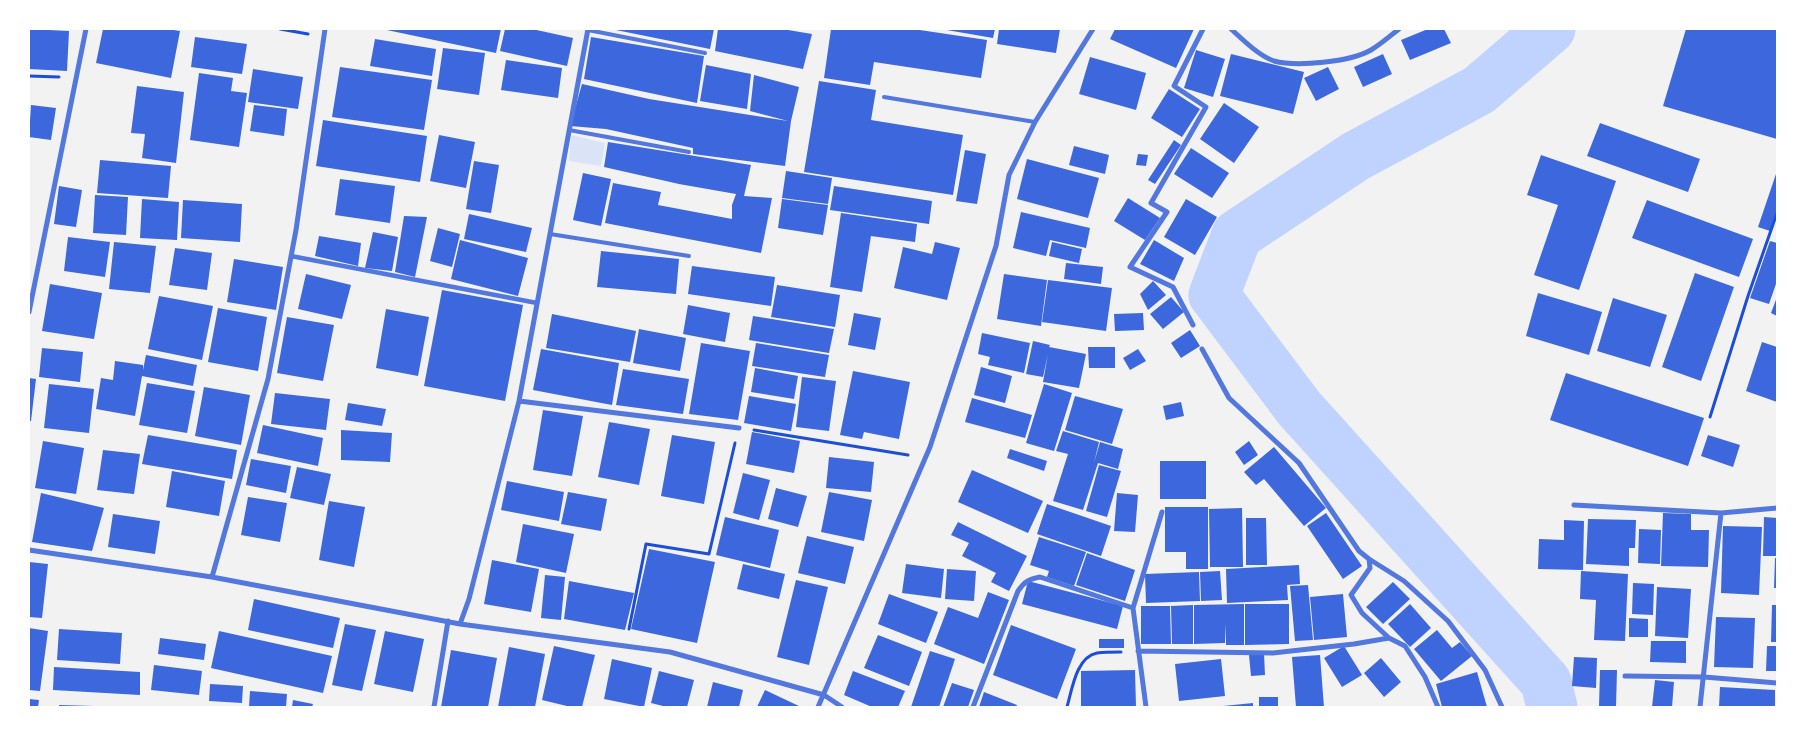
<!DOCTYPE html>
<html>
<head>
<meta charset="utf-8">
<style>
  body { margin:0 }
  #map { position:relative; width:1806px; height:736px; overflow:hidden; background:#f2f2f2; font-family:"DM Sans",sans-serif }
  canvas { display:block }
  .frame { position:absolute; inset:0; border:30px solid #fff; pointer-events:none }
</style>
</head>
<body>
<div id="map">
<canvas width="1806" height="736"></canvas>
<div class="frame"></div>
</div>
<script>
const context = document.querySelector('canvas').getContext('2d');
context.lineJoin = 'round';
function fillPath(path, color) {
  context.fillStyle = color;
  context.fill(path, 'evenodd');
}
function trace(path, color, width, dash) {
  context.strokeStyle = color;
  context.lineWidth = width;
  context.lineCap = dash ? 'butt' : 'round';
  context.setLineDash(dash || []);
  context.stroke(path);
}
fillPath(new Path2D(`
  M571,135l34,8 -4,23 -32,-5z`), '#dbe4f7');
trace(new Path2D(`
  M1550,29l-71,61 -123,66 -119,79 -23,60 85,113 247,274 6,25`), '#bfd3fe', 51);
fillPath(new Path2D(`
  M29,29l40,2 -2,40 -38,-2z
  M103,29h64l13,2 -9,47 -75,-15z
  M382,29h119l-5,24z
  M505,29h27l41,9 -6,28 -67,-15z
  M611,29h103l-4,20z
  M718,29h64l30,5 -9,35 -88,-18z
  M831,29h82l74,11 -6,38 -107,-16 -4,23 -46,-7z
  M941,29h54l-2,9z
  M999,29h61l-4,24 -59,-9z
  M1115,29h79l-18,39 -66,-29z
  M1428,29h16l7,14 -41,17 -9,-20z
  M1686,29h91v110l-114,-33z
  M195,37l52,7 -5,30 -51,-7z
  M591,37l113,19 -7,47 -113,-24z
  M375,39l61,10 -4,27 -62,-10z
  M443,48l42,5 -6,42 -42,-6z
  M1196,50l29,9 -12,38 -29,-9z
  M1231,54l73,18 -11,42 -73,-18z
  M1383,54l9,20 -29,13 -9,-20z
  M1090,57l56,16 -10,37 -57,-16z
  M506,60l56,8 -4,30 -57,-8z
  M706,65l45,9 -4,35 -47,-8z
  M340,67l92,13 -8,50 -92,-13z
  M1328,67l11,22 -23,12 -12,-23z
  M253,69l50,8 -5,32 -50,-7z
  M199,73l34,5 -2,13 16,2 -8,54 -49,-7z
  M754,75l45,12 -8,34 -6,45 -92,-12v-6l-87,-19 -36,-3 12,-42 67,15 139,22 -38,-10z
  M819,81l57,9 -5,30 92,15 -10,60 -149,-23z
  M137,86l47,6 -8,71 -34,-5 3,-24 -14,-1z
  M1169,89l31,20 -18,28 -31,-19z
  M1224,103l35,24 -25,36 -34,-24z
  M31,105l25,3 -5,32 -22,-3z
  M254,105l33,4 -3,27 -34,-5z
  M323,120l104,16 -7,46 -104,-16z
  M1600,123l100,36 -12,33 -101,-36z
  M439,135l36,7 -9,46 -36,-7z
  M1174,140l7,5 -26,39 -7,-4z
  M608,142l143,23 -7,31 28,2 -11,55 -156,-30 8,-40 48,9 -3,13 74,14v-14l4,-11 -57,-10 -75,-17z
  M1074,146l35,9 -4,19 -36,-9z
  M1191,148l38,25 -17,25 -38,-24z
  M965,150l21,4 -9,50 -21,-3z
  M1138,154l10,1 -2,11 -10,-1z
  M1541,155l75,26 -37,109 -45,-15 24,-70 -31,-10z
  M1027,159l72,19 -11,40 -71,-19z
  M100,160l71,6 -3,32 -71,-5z
  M474,161l25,4 -8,48 -25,-4z
  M786,171l46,7 -4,26 -46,-6z
  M1777,171v39l-7,21 -12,-4z
  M583,173l28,6 -10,47 -28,-6z
  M340,179l55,7 -5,37 -55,-8z
  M59,186l23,4 -6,37 -22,-3z
  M834,186l98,15 -3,23 -99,-14z
  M95,195l33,2 -2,38 -33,-2z
  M1128,198l32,20 -15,22 -31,-19z
  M142,199l37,3 -2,38 -37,-2z
  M782,199l46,6 -5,30 -45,-7z
  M1186,199l31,18 -22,38 -31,-18z
  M183,200l59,4 -2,38 -59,-4z
  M1647,200l106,39 -14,38 -107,-39z
  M1021,212l69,16 -4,20 -36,-8 -4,16 -33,-8z
  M841,213l76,11 -2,18 -44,-6 -9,56 -32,-5z
  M469,214l63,14 -6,24 -62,-13z
  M404,216l23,1 -12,60 -20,-5z
  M438,228l22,6 -8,33 -22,-6z
  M373,232l25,5 -6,34 -27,-3z
  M319,236l42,7 -3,23 -43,-10z
  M68,237l42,5 -5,35 -41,-6z
  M460,240l68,18 -10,38 -67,-17z
  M1154,240l30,18 -10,23 -34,-17z
  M1770,241l7,2v38l-8,23 -19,-6z
  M114,242l42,4 -6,47 -41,-4z
  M935,242l25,6 -13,52 -53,-12 9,-41 29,7z
  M1052,242l30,7 -3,14 -30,-7z
  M175,248l37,5 -5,37 -38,-5z
  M601,251l78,8 -3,35 -79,-7z
  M234,259l49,8 -7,43 -49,-8z
  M1066,263l37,4 -2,17 -37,-5z
  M692,266l83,11 -4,29 -83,-12z
  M1695,273l39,14 -33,94 -39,-14z
  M306,274l45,11 -9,34 -44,-10z
  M1004,274l43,6 -6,46 -44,-7z
  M1048,280l64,8 -6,43 -64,-9z
  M1153,281l13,14 -18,15 -8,-16z
  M50,284l52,9 -8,46 -52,-8z
  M777,285l63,10 -5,32 -64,-10z
  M442,290l81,15 -18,96 -81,-15z
  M1538,293l64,19 -13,43 -63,-19z
  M159,296l54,10 -11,54 -54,-11z
  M1171,297l13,15 -21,17 -13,-15z
  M1777,297v19l-6,-3z
  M1613,298l54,17 -17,52 -53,-16z
  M688,305l42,8 -5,29 -42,-8z
  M218,308l49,9 -9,54 -50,-9z
  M386,309l43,8 -11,59 -42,-8z
  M854,313l27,5 -6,32 -27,-5z
  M1143,313l1,17 -29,1 -1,-17z
  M552,314l84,17 -6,31 -84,-14z
  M753,316l81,13 -5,24 -80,-13z
  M287,317l47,8 -11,56 -46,-8z
  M639,329l47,9 -6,33 -47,-8z
  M1190,330l10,16 -19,12 -10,-15z
  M982,333l48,10 -6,30 -36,-8 2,-8 -12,-3z
  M1033,341l17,4 -1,2 37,7 -7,34 -36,-6 5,-28 -5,23 -17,-3z
  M1762,342l15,5v55l-31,-11z
  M701,343l49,8 -12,69 -49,-6z
  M756,343l73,12 -4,22 -73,-11z
  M1088,347h27v21h-26z
  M42,348l41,4 -3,30 -41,-5z
  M541,349l78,14 -7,42 -79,-15z
  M1138,349l8,12 -16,9 -7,-12z
  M146,355l51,10 -4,21 -51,-10 -7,40 -39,-7 5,-31 12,2 2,-19 28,4v5z
  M981,367l31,9 -7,27 -31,-8z
  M755,368l43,8 -4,23 -43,-7z
  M623,369l66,10 -6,35 -67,-9z
  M853,371l57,11 -11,57 -35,-7 -2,7 -22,-4z
  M1566,373l138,45 -16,48 -138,-46z
  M802,377l34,4 -7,50 -33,-4z
  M29,378l7,1 -5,42h-2z
  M147,383l48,8 -8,42 -48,-8z
  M49,384l45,5 -5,44 -45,-5z
  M1044,384l28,9 -18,58 -28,-8z
  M204,387l46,8 -9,50 -46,-9z
  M275,393l55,6 -4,31 -55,-6z
  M749,396l47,8 -5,27 -47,-8z
  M1075,396l48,13 -11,35 -47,-14z
  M972,398l60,17 -7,23 -60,-16z
  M1181,402l3,14 -18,4 -3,-14z
  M348,403l38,6 -4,17 -37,-6z
  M543,410l40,6 -11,60 -39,-6z
  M609,422l41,7 -11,56 -41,-8z
  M263,425l60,13 -5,28 -61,-13z
  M341,430l51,3 -2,29 -49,-2z
  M1063,431l36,11 -5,21 6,-21 23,7 -5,20 -20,-6 -15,47 -30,-9 15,-47 -12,-3z
  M752,432l48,9 -6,32 -48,-9z
  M148,435l89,15 -5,29 -90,-15z
  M672,435l43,7 -11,62 -43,-8z
  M1708,435l32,10 -7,22 -32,-11z
  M43,441l41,7 -8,46 -41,-6z
  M1249,441l9,14 -14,10 -9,-13z
  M1274,447l52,61 -22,18 -40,-47 -8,6 -12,-13z
  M1010,449l37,12 -3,10 -37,-13z
  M103,450l37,4 -6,40 -37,-4z
  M829,457l45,5 -3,30 -45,-4z
  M251,459l40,7 -5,27 -40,-8z
  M1160,461h46v38h-46z
  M1099,465l22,6 -14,46 -21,-6z
  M297,467l34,7 -7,31 -34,-7z
  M972,470l71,31 -15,32 -70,-31z
  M172,471l53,10 -6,35 -53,-9z
  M743,473l27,7 -11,40 -26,-7z
  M507,481l57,11 -5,29 -58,-11z
  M776,488l31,8 -9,31 -30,-8z
  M568,492l39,7 -6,32 -40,-7z
  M829,492l43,8 -8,41 -43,-9z
  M41,493l63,15 -12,43 -60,-9z
  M1117,493l21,2 -3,37 -21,-1z
  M248,497l39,6 -7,39 -39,-7z
  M329,501l36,6 -11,60 -35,-7z
  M1047,504l64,22 -10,30 -64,-22z
  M1165,507h43v62h-22v-17h-21z
  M1242,508l1,59h-33l-1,-58z
  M1326,513l36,53 -19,13 -36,-53z
  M1663,513l28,1v16h18l-1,37 -47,-1z
  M113,514l47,7 -5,33 -47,-7z
  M725,517l54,13 -9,38 -54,-13z
  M1764,517l13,1v38h-14z
  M1246,518h20l1,47h-21z
  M1588,519l48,1 -1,28h-6v18l-43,-2z
  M1564,520l20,1 -1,49 -45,-1 1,-30 25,1z
  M958,522l69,34 -18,35 -18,-9 5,-9 -34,-17 7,-13 -18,-8z
  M523,524l51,10 -8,39 -50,-11z
  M1723,526l39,1 -3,68 -38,-2z
  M1639,529l22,1 -1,34 -22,-1z
  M807,536l47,11 -9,37 -47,-11z
  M1039,537l47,15 -12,34 -27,-9 2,-6 -19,-6z
  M649,549l66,13 -18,81 -66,-14z
  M1087,553l48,17 -10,31 -49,-16z
  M1775,558h2v30h-3z
  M492,560l47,9 -8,43 -47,-8z
  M29,562l19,2 -6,54 -13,-1z
  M743,564l42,10 -6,25 -42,-10z
  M906,564l38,5 -3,29 -39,-5z
  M1299,565l1,19 -13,1 1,15 -61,3 -1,-34z
  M947,569l29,2 -2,30 -29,-2z
  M1220,571l2,29 -21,1 -1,-29z
  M1581,571l47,3 -3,67 -31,-1 2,-40 -16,-1z
  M1199,572l1,29 -54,2 -1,-29z
  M545,575l20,2 -4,43 -20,-2z
  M796,580l32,7 -19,78 -32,-8z
  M569,581l65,12 -9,37 -61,-11z
  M1028,581l95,25 -6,23 -95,-25z
  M1393,582l17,17 -27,25 -17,-17z
  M1633,583l21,1 -1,31 -21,-1z
  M1308,585l5,55 -18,1 -5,-55z
  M1657,587l34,2 -3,49 -33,-2z
  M988,592l21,8 -25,64 -50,-20 14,-37 30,11z
  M889,594l49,18 -12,31 -48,-19z
  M1343,594l4,43 -33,3 -4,-43z
  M254,599l86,19 -7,30 -85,-18z
  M1244,604v41h-18v-21l-1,19 -31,1v-39z
  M1245,604h44v40l-44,1z
  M1410,604l21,24 -21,19 -22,-23z
  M1193,605v39h-21l-1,-38z
  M1772,605h5v37h-6z
  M1141,606h29l1,38h-30z
  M1716,617l39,1 -2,50 -39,-1z
  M1629,618l19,1v18h-19z
  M345,624l31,6 -14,61 -30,-6z
  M1011,625l65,24 -19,50 -64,-24z
  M29,628l19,3 -8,60 -11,-1z
  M59,629l63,4 -2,31 -63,-4z
  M1437,630l15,18 8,-6 12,14 -31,25 -27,-32z
  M219,631l113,25 -9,37 -112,-25z
  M385,631l39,8 -11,53 -39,-8z
  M878,635l44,17 -13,34 -45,-18z
  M160,638l46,6 -2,16 -46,-6z
  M1099,639h25v9h-25z
  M1651,641h35v22l-36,-1z
  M554,646l41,9 -13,52h-11l-29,-7z
  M1344,646l18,29 -20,12 -18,-29z
  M1767,646h10v25h-11z
  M509,647l36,7 -10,53h-37z
  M451,650l46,8 -9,49h-47z
  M930,651l25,8 -16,48h-28z
  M1264,654l1,21 -14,1 -2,-21z
  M1320,655l4,52h-28l-4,-50z
  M1574,657l23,1 -1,30 -24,-2z
  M1381,658l20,24 -17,15 -20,-24z
  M612,659l40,9 -8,39 -40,-8z
  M1221,659l4,37 -46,5 -4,-37z
  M154,665l48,6 -3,24 -48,-5z
  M54,667l86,5v23l-87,-5z
  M1135,670l1,37h-55v-36z
  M1600,670h17l-1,37h-17z
  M659,671l35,9 -7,27h-20l-16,-4z
  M853,671l52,20 -7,16h-26l-28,-12z
  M1477,672l10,35h-45l-6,-23z
  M1655,680l19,2 -2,25h-20z
  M713,682l30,8 -4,17h-32z
  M952,683l22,7 -6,17h-25z
  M210,684l33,2 -1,17 -33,-2z
  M1720,687l55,3v17h-56z
  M765,690l36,17h-44z
  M250,691l37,3 -1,13h-37z
  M984,692l33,13 -1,2h-37z
  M1259,697h19v10h-19z
  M29,699l10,1 -1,7h-9z
  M293,700l20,4 -1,3h-20z
  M1253,703v4h-30v-1z
  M59,705l35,1v1h-35z`), '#3d67dc');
trace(new Path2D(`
  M280,29l28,5
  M29,76l30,1
  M1710,417l38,-121 29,-83
  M754,430l154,25
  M629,629l17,-85 63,10 26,-111
  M1067,707c5,-17 9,-50 30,-54 8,-1 16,-1 24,-1`), '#1d4ed8', 3);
trace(new Path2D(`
  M588,30l117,23
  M884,97l151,25
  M569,130l120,22
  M550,234l139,22`), '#5277de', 4);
trace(new Path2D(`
  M291,256l246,47`), '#5277de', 4.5);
trace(new Path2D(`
  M1231,29c11,10 28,27 43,32 23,6 76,1 97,-11 10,-6 19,-14 28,-21
  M29,312l57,-283
  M1193,325l-20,-38 -43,-20 37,-55 -16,-9 55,-96 -32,-21 29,-57
  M519,401l220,27
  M1574,505l147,8 56,-5
  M29,550l183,27 248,47 210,28 154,43 18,12
  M1369,559l35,22 44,40 37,49 17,37
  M212,577l56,-198 28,-149 29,-201
  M460,624l9,-25 50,-198 69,-372
  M1389,638l16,8 20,31 13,30
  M1138,651l135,2 81,-9 35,-6 -27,-25 -11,-18 19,-27 -1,-9 -10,-8 -60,-88 -70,-65 -27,-49
  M1625,676l79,1 73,6
  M434,707l14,-86
  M818,707l112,-260 66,-201 13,-71 26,-53 58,-93
  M973,707l45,-116c6,-9 11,-12 22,-14l93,31
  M1146,707l-13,-99 29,-96
  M1700,707l21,-194`), '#5277de', 5);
</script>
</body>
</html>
